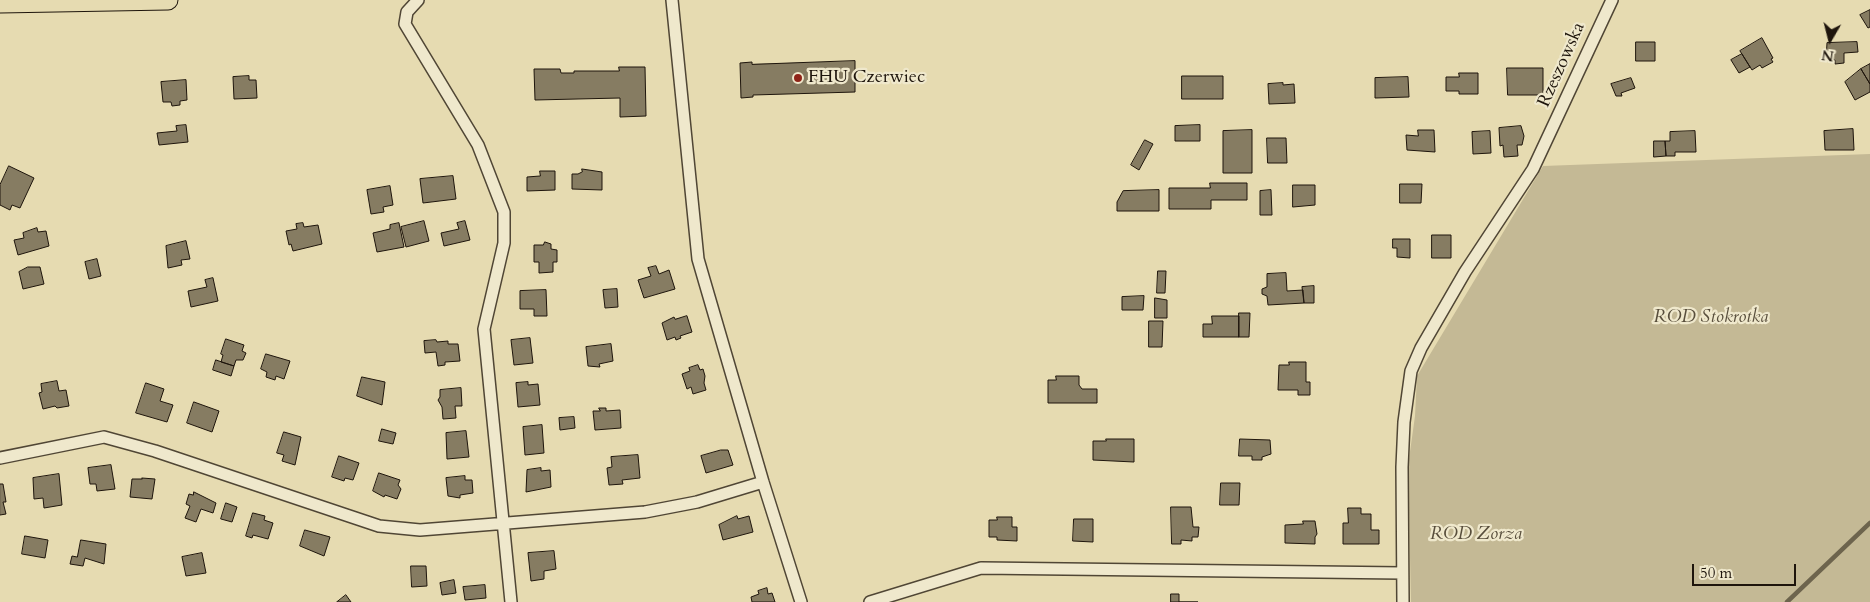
<!DOCTYPE html>
<html>
<head>
<meta charset="utf-8">
<style>
  body { margin:0 }
  #map { position:relative; width:1870px; height:602px; overflow:hidden; background:#e6dbb1; font-family:Cardo,serif }
  canvas { display:block }
  .north { position:absolute; left:1805px; top:15px; width:50px; height:50px; -webkit-text-stroke:4px #efe8cc; paint-order:stroke; rotate:188deg; font-size:14px; font-weight:700; line-height:20px; text-align:center; color:#1e150c }
  .north::after { content:''; display:block; margin:auto; width:18px; height:22px; background:#1e150c; clip-path:polygon(50% 0,100% 100%,50% 72%,0 100%) }
  .scale { position:absolute; left:1692px; top:564px; width:104px; height:22px; box-sizing:border-box; border:2px solid #1e150c; border-top:0; padding-left:6px; font-size:15px; line-height:18px; white-space:nowrap; color:#1e150c; -webkit-text-stroke:4px #efe8cc; paint-order:stroke }
</style>
</head>
<body>
<div id="map">
<canvas width="1870" height="602"></canvas>
<div class="north">N</div>
<div class="scale">50 m</div>
</div>
<script>
const context = document.querySelector('canvas').getContext('2d');
context.lineJoin = 'round';
function fillPath(path, color) {
  context.fillStyle = color;
  context.fill(path, 'evenodd');
}
function trace(path, color, width, dash) {
  context.strokeStyle = color;
  context.lineWidth = width;
  context.lineCap = dash ? 'butt' : 'round';
  context.setLineDash(dash || []);
  context.stroke(path);
}
function drawText(font, color, halo, rows, align = 'center') {
  context.font = font + ' Cardo,serif';
  context.lineWidth = 4.5;
  context.setLineDash([]);
  context.textBaseline = 'middle';
  context.strokeStyle = halo;
  context.fillStyle = color;
  for (const [text, x, y, turn = 0] of rows) {
    context.save();
    context.translate(x, y);
    context.rotate((+turn || 0) * Math.PI / 180);
    context.textAlign = isNaN(turn) ? turn : align;
    if (halo) context.strokeText(text, 0, 0);
    context.fillText(text, 0, 0);
    context.restore();
  }
}
fillPath(new Path2D(`
  M1870,154v448h-459l-3,-136 7,-50 2,-40 126,-210z`), '#c4b995');
trace(new Path2D(`
  M1787,602l83,-79`), '#6d644d', 4.5);
const building = new Path2D(`
  M1870,10v17l-2,1 -8,-13z
  M1762,38l11,20 -2,1 2,3 -11,6 -2,-3 -8,5 -12,-19z
  M1636,42h19v19h-19z
  M1857,42l1,10 -14,1v10l-9,1v-4h-9l1,-17z
  M1742,54l8,13 -11,6 -8,-13z
  M855,61v31l-102,3v2l-12,1 -1,-35 12,-1v2z
  M1870,64v20l-9,-15z
  M619,67h26l1,49 -26,1v-19l-85,2 -1,-31h26l1,4h13v-2h45z
  M1507,68h36v27h-35z
  M1861,69l9,15v8l-15,8 -10,-18z
  M1459,73h19v21h-19v-3h-13v-14h13z
  M249,76v4h7l1,18 -23,1 -1,-22z
  M1182,76h41v23h-41z
  M1408,77l1,20 -34,1v-20z
  M1631,78l4,10 -14,5 1,3h-6l-5,-12z
  M186,80l1,20 -7,1v4l-8,1 -1,-4h-8l-2,-20z
  M1283,83v2l11,-1 1,19 -26,1 -1,-20z
  M186,125l2,17 -29,3 -2,-12 20,-2 -1,-5z
  M1200,125v16h-25v-15z
  M1521,126l3,10 -2,9h-5l1,11 -14,1 -1,-12 -3,1 -1,-18z
  M1853,129l1,21h-29l-1,-19z
  M1252,130v43h-29v-42z
  M1418,130h16l1,22 -28,-2 -1,-15 12,1z
  M1490,131l1,22 -18,1 -1,-22z
  M1695,131l1,21h-21v4h-9l-1,-15h5v-9z
  M1267,138h19l1,25h-19z
  M1145,140l8,4 -14,26 -8,-5z
  M1654,141h11l1,15 -12,1z
  M9,166l25,12 -14,30 -8,-3 -2,5 -10,-5v-20z
  M582,169l20,3v18l-30,-1v-15h6l4,-2z
  M540,171h15v19l-28,1v-14l13,-1z
  M453,176l3,23 -33,4 -3,-24z
  M1210,183h37v17h-36v9h-42v-21h41z
  M1400,184h22l-1,19h-21z
  M1293,185h22v20l-22,2z
  M390,186l3,19 -10,2 1,5 -13,2 -4,-24z
  M1159,190v21h-42v-9l6,-11z
  M1271,190l1,25h-12v-24z
  M424,221l5,20 -23,6 -5,-20z
  M465,221l5,19 -26,6 -3,-13 18,-4 -2,-6z
  M303,223l1,4 14,-2 4,19 -29,7 -2,-7 -2,1 -3,-14 11,-2 -1,-5z
  M399,223l5,24 -27,5 -4,-19 17,-4v-4z
  M37,228l1,4 8,-1 3,15 -31,9 -4,-15 10,-2 -1,-5z
  M1432,235h19v23h-19z
  M1393,239h17v19l-13,-1v-9h-4z
  M186,241l4,18 -9,1 1,5 -14,3 -2,-22z
  M545,242l6,2v5l6,1v12h-4v10l-14,1v-11h-5v-17h9z
  M97,259l4,17 -12,3 -4,-17z
  M656,266l3,8 10,-4 6,19 -31,9 -6,-18 13,-4 -3,-8z
  M28,267h12l4,17 -21,5 -4,-17z
  M1158,271h8l-1,22h-8z
  M1286,273l1,18 16,-1 1,13 -36,2 -1,-9 -5,-2v-5l5,-2v-13z
  M213,278l5,23 -27,6 -3,-16 19,-4 -2,-7z
  M1314,286v17h-10l-2,-16z
  M617,289l1,18 -13,1 -2,-18z
  M546,290l1,26h-13v-7h-14v-18z
  M1144,296l-1,14h-21v-13z
  M1155,298l12,2v18h-12z
  M1239,313h11l-1,24h-10z
  M687,316l5,16 -12,4 1,2 -5,2 -1,-3 -8,3 -5,-17 12,-6 1,2z
  M1212,316h27v21h-36v-13h9z
  M1149,321h14l-1,26h-13z
  M530,338l3,25 -19,2 -3,-25z
  M226,339l18,6 -2,6 4,2 -3,7h-7l-2,6 -13,-4 2,-7 -2,-1z
  M436,340l1,2 11,-1v3h10l2,17 -15,1v3l-7,1 -2,-14 -11,1 -1,-12z
  M611,344l2,17 -14,3 1,3 -12,-1 -2,-19z
  M266,354l24,7 -6,18 -8,-3 -1,4 -9,-3 1,-5 -6,-3z
  M216,360l18,6 -3,10 -18,-6z
  M1289,362h17v20h4v13h-12v-5h-20l1,-25h10z
  M698,365l2,5 3,-1 2,7 -1,7 2,7 -13,4 -2,-7 -4,2 -5,-15 8,-3 -1,-3z
  M1056,376h23v9l3,4h15v14h-49v-23h8z
  M362,377l23,5 -3,23 -25,-9z
  M57,381l2,10 7,-1 3,16 -12,2 -2,-2 -12,3 -4,-16 3,-1 -1,-8z
  M528,382v3l10,-1 2,21 -22,2 -2,-24z
  M146,383l18,6 -4,12 13,4 -6,17 -31,-9z
  M461,388l1,18h-7l1,12 -13,1 -1,-12 -4,-7 2,-3v-7z
  M194,402l25,9 -7,21 -25,-9z
  M599,408h7v3l14,-1 1,18 -26,2 -2,-19h7z
  M574,417l1,11 -15,2 -1,-12z
  M542,425l2,28 -19,2 -2,-28z
  M382,429l14,4 -3,11 -14,-3z
  M466,431l3,26 -22,2 -1,-26z
  M284,432l17,5 -6,28 -13,-4 2,-6 -7,-2z
  M1106,439h28v23l-41,-2v-19h13z
  M1240,439l30,1 1,14 -9,3v3h-10v-4h-13z
  M721,450h7l5,15 -27,8 -5,-17z
  M638,455l2,23 -18,2 1,4 -14,1 -2,-17 5,-1 -1,-10z
  M339,456l20,7 -6,17 -8,-2 -1,3 -12,-4z
  M111,465l4,24 -18,2 -1,-7h-6l-2,-16z
  M541,468v3l9,-1 1,17 -25,5 1,-22z
  M379,473l21,7 -2,5 3,4 -4,10 -12,-4 -1,2 -11,-6z
  M59,474l3,31 -18,3 -1,-10 -9,1 -1,-21z
  M465,476v4h7l1,13 -13,2v3l-12,-2 -2,-18z
  M142,478l13,1 -3,20 -22,-2 2,-18h10z
  M1221,483h19l-1,22h-19z
  M0,484h3l3,18h-3l3,12 -6,1z
  M194,492l22,11 -3,10 -12,-4 -5,13 -11,-4 5,-12 -4,-2 3,-10 4,1z
  M226,503l11,4 -5,15 -11,-3z
  M1171,507h20l2,20h6l-1,10h-6v4l-11,-1v4h-9z
  M1348,508h13v6h10v16h8v14h-36v-21h5z
  M253,513l12,3 -1,4 9,3 -5,16 -15,-4 -1,3 -6,-2z
  M737,516l1,3 11,-3 4,16 -30,8 -4,-15z
  M997,517h15v10h5v14l-20,-1v-3h-8v-17h8z
  M1074,519h19v23l-20,-1z
  M1303,521h12l2,13 -2,3v7l-30,-1v-18l18,-1z
  M305,530l25,7 -6,19 -24,-10z
  M25,536l23,4 -3,18 -23,-4z
  M81,540l25,4 -2,20 -19,-6 -2,8 -13,-2 2,-8 5,1z
  M554,551l2,18 -12,2v8l-13,2 -3,-28z
  M202,553l4,20 -20,3 -4,-19z
  M411,566h15l1,20 -15,1z
  M454,580l2,13 -14,2 -2,-12z
  M485,585l1,13 -21,2 -2,-13z
  M767,588l1,6 4,-1 3,9h-23l-1,-5 8,-3 -1,-3z
  M1171,594h8v8h19h-27z
  M346,595l5,7h-14z`);
fillPath(building, '#867c62');
trace(building, '#1e150c', 1);
const minor = new Path2D(`
  M418,0l-11,12 -2,12 73,121 26,67v31l-20,86 27,273
  M672,0l26,259 65,223 38,120
  M0,458l104,-21 51,14 224,75 41,4 225,-18 52,-10 66,-20
  M870,602l111,-34 421,5
  M1403,602l-1,-135 2,-45 7,-51 10,-23 44,-76 68,-103 79,-169`);
const primary = new Path2D(`
  M0,3l168,-3`);
trace(minor, '#504635', 14);
trace(primary, '#1e150c', 21);
trace(minor, '#efe8cc', 11);
trace(primary, '#e6dbb1', 19);
for (const [x, y, r, color] of [
  [798,78,5,"#8f2418"]
]) {
  const dot = new Path2D();
  dot.arc(x, y, r, 0, 2 * Math.PI);
  context.fillStyle = color;
  context.fill(dot);
  trace(dot, '#efe8cc', 2);
}
drawText('18px', '#1e150c', '#efe8cc', [
  ["Rzeszowska",1562,65,-66]
]);
drawText('18px', '#1e150c', '#efe8cc', [
  ["FHU Czerwiec",808,78]
], 'left');
drawText('italic 18px', '#584e3c', '#efe8cc', [
  ["ROD Stokrotka",1711,318],
  ["ROD Zorza",1476,535]
]);
</script>
</body>
</html>
